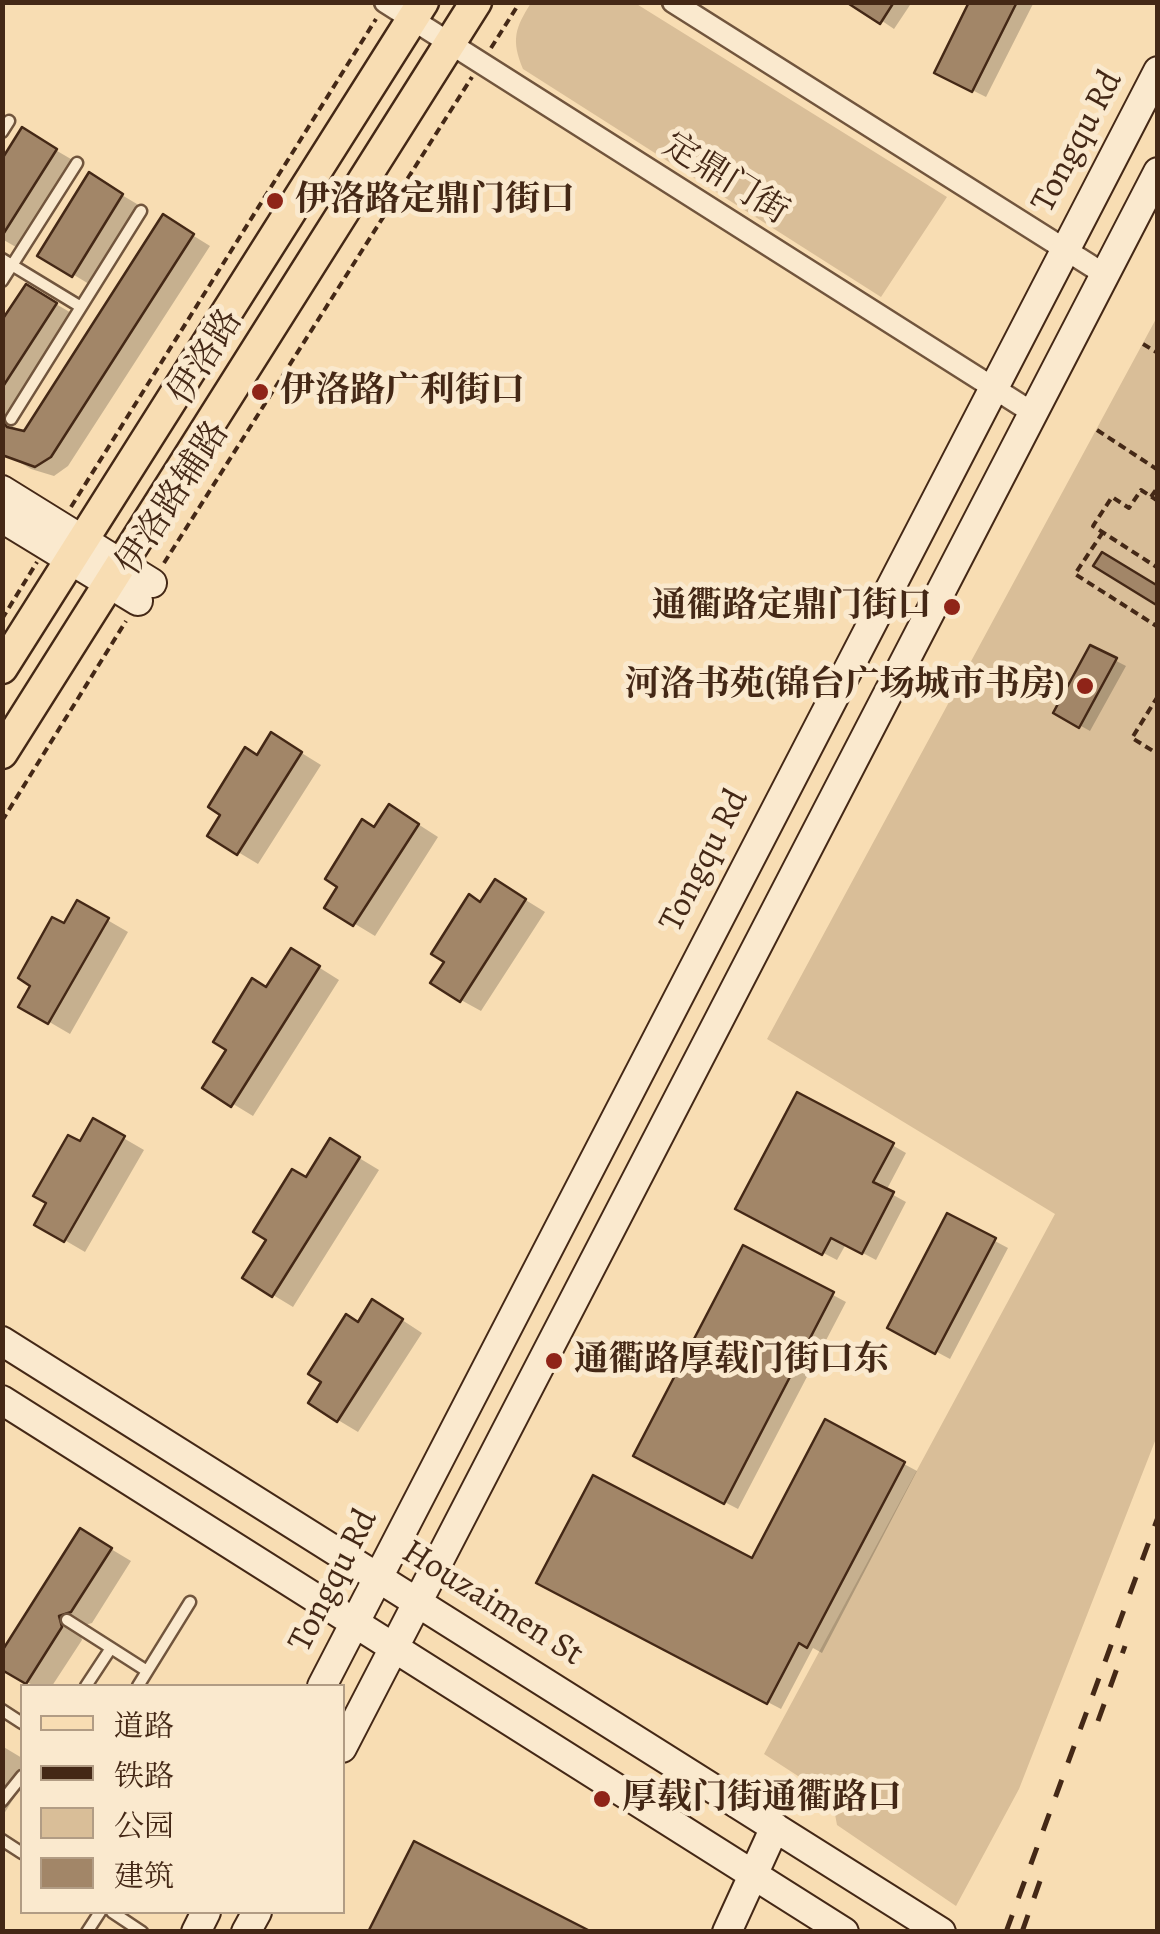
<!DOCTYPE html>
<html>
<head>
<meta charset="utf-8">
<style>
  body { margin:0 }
  #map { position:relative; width:1160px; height:1934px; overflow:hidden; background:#f8ddb3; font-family:Alegreya,"Noto Serif SC",serif }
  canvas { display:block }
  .frame { position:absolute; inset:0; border:5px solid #442816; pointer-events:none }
  .legend { position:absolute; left:20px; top:1684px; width:325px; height:230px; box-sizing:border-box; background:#fae9ce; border:2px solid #b19c84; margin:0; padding:12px 18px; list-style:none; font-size:30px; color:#442816 }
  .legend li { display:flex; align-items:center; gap:20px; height:50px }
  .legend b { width:50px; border:2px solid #b19c84 }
</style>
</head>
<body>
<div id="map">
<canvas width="1160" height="1934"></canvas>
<div class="frame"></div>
<ul class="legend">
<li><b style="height:12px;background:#f8ddb3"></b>道路</li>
<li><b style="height:12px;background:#442816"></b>铁路</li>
<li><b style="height:28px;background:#d9be98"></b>公园</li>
<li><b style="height:28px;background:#a28668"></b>建筑</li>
</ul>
</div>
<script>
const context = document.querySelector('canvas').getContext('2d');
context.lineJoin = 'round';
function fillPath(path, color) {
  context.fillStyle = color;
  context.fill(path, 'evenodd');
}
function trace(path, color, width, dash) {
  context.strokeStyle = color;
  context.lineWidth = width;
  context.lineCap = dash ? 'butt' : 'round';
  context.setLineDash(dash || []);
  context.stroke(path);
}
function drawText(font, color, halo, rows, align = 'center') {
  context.font = font + ' Alegreya,"Noto Serif SC",serif';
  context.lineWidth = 10;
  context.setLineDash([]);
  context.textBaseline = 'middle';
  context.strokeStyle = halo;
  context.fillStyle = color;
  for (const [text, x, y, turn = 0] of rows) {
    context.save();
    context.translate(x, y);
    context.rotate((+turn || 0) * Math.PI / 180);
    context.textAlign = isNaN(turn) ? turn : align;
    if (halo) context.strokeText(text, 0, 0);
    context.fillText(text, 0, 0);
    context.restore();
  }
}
fillPath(new Path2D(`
  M531,3h104l312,194 -66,100 -358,-228c-12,-29 -8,-41 8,-66z
  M1157,317v1119l-138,353 -63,117 -119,-81 -5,-27 -68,-44 291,-540 -288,-175z`), '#d9be98');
fillPath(new Path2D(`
  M854,2h58l-18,27z
  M972,2h62l-48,95 -36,-18z
  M23,131l53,31 -55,88 -19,-11v-75z
  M90,176l52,31 -48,80 -53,-32z
  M181,228l29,18 -142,220 -14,10 -23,-7 -29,-17v-127l25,-38 46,27 -68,107 20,13z
  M1091,648l35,18 -36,65 -34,-19z
  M292,747l29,18 -63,99 -20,-12 20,-95z
  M410,819l28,18 -63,99 -48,-29 48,-78z
  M516,894l29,18 -64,99 -20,-11 21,-95z
  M78,903l50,29 -58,102 -48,-28z
  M312,963l27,17 -86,136 -48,-29 62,-97z
  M94,1121l50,29 -59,102 -48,-28z
  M331,1141l48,29 -86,137 -48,-29z
  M892,1145l14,8 -20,38 20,11 -30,58 -30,-16 -9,16 -85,-44z
  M948,1216l60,32 -58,111 -60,-32z
  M745,1248l101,54 -108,207 -89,-46z
  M393,1314l29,19 -64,99 -20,-12 21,-95z
  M904,1464l13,7 -95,182 -9,-5 -32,61 -228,-119 200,-29z
  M81,1531l50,30 -39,62 -14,4 4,13 -30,46h-18l-32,-19z
  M2,1746l20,12v27l-20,32z`), '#0003');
const building = new Path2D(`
  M846,2h48l-14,22z
  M969,2h48l-45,90 -38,-19z
  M22,127l35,22 -55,87v-77z
  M89,172l34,22 -51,83 -35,-21z
  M163,214l31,20 -143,223 -16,10 -33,-12v-35l5,7 17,4z
  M26,284l31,19 -55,85v-68z
  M1102,552l56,34v20l-65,-40z
  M1090,645l27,13 -38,70 -26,-15z
  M271,732l31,20 -65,103 -30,-19 13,-21 -12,-8 37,-60 12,8z
  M389,804l30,20 -66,102 -29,-18 13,-21 -12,-8 37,-60 12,8z
  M495,879l31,20 -66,103 -30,-19 14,-21 -13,-8 38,-60 11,8z
  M77,900l32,18 -61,106 -30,-17 12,-21 -12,-8 34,-61 12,6z
  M291,948l29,18 -89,141 -29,-19 24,-38 -13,-8 39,-64 14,9z
  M797,1092l97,51 -21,39 21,10 -32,62 -31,-16 -9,17 -87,-46z
  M93,1118l32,18 -61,106 -30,-17 12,-22 -13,-7 35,-61 12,6z
  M330,1138l30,19 -88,140 -30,-19 24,-38 -13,-8 39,-63 14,8z
  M947,1213l49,25 -61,116 -48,-26z
  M743,1245l91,47 -110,212 -91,-48z
  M372,1299l31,20 -66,103 -29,-19 13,-21 -13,-8 38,-60 12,8z
  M825,1419l80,43 -98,186 -8,-5 -32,61 -231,-121 57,-108 159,83z
  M80,1528l32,20 -41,64 -12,4 3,11 -36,57 -24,-14v-19z
  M414,1841l33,17 145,74h-224z`);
fillPath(building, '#a28668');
trace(building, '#442816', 2.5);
const lane = new Path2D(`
  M2,132l7,-11
  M2,259l79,48
  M2,281l75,-118
  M11,419l130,-208
  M67,1620l44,28 -25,38
  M111,1648l36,23
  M138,1686l52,-84
  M2,1710l20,13
  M2,1801l20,-25
  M2,1840l20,13
  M112,1912l30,20
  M87,1932l13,-20`);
const street = new Path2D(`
  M385,2l645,409
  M673,2l431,272`);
const secondary = new Path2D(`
  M2,490l150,93
  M2,518l136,83
  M2,1341l939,591
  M2,1400l842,532
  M322,1686l836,-1615
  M342,1748l816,-1576
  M196,1932l10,-20
  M246,1932l11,-20
  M727,1932l48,-105`);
const primary = new Path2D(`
  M2,668l421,-666
  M2,753l474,-751`);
trace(lane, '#71553d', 15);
trace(street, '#71553d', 25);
trace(secondary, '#442816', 32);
trace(primary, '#442816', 35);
trace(new Path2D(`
  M491,48l29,-46
  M1143,344l15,9
  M1097,430l61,40
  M1151,497l7,-10
  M1158,501l-17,-11 -12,18 -17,-11 -19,29 65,42
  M71,507l305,-488
  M1103,532l-28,42 83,53
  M164,563l308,-486
  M2,619l35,-57
  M1158,696l-26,42 26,16
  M2,821l124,-200`), '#442816', 4, [8, 5]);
trace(lane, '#fae9ce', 10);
trace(street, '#fae9ce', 20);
trace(secondary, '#fae9ce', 28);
trace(primary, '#f8ddb3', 30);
trace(new Path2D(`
  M1098,1721l27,-75
  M1006,1932l152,-415
  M1022,1932l18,-51`), '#442816', 5, [18, 18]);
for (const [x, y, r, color] of [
  [275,201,10,"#8f2418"],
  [260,392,10,"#8f2418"],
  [952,607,10,"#8f2418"],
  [1085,686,10,"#8f2418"],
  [554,1361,10,"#8f2418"],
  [602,1799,10,"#8f2418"]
]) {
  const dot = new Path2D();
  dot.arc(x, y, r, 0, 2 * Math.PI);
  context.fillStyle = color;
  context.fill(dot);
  trace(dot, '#fae9ce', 4);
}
drawText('35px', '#442816', '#fae9ce', [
  ["Tongqu Rd",1078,142,-62],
  ["定鼎门街",725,180,32],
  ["伊洛路",207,358,-58],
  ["伊洛路辅路",174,499,-57],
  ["Tongqu Rd",705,861,-63],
  ["Tongqu Rd",334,1581,-63],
  ["Houzaimen St",492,1604,32]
]);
drawText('bold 35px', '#442816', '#fae9ce', [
  ["伊洛路定鼎门街口",295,201],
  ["伊洛路广利街口",280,392],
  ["通衢路定鼎门街口",932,607,"right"],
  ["河洛书苑(锦台广场城市书房)",1065,686,"right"],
  ["通衢路厚载门街口东",574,1361],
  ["厚载门街通衢路口",622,1799]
], 'left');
</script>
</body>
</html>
